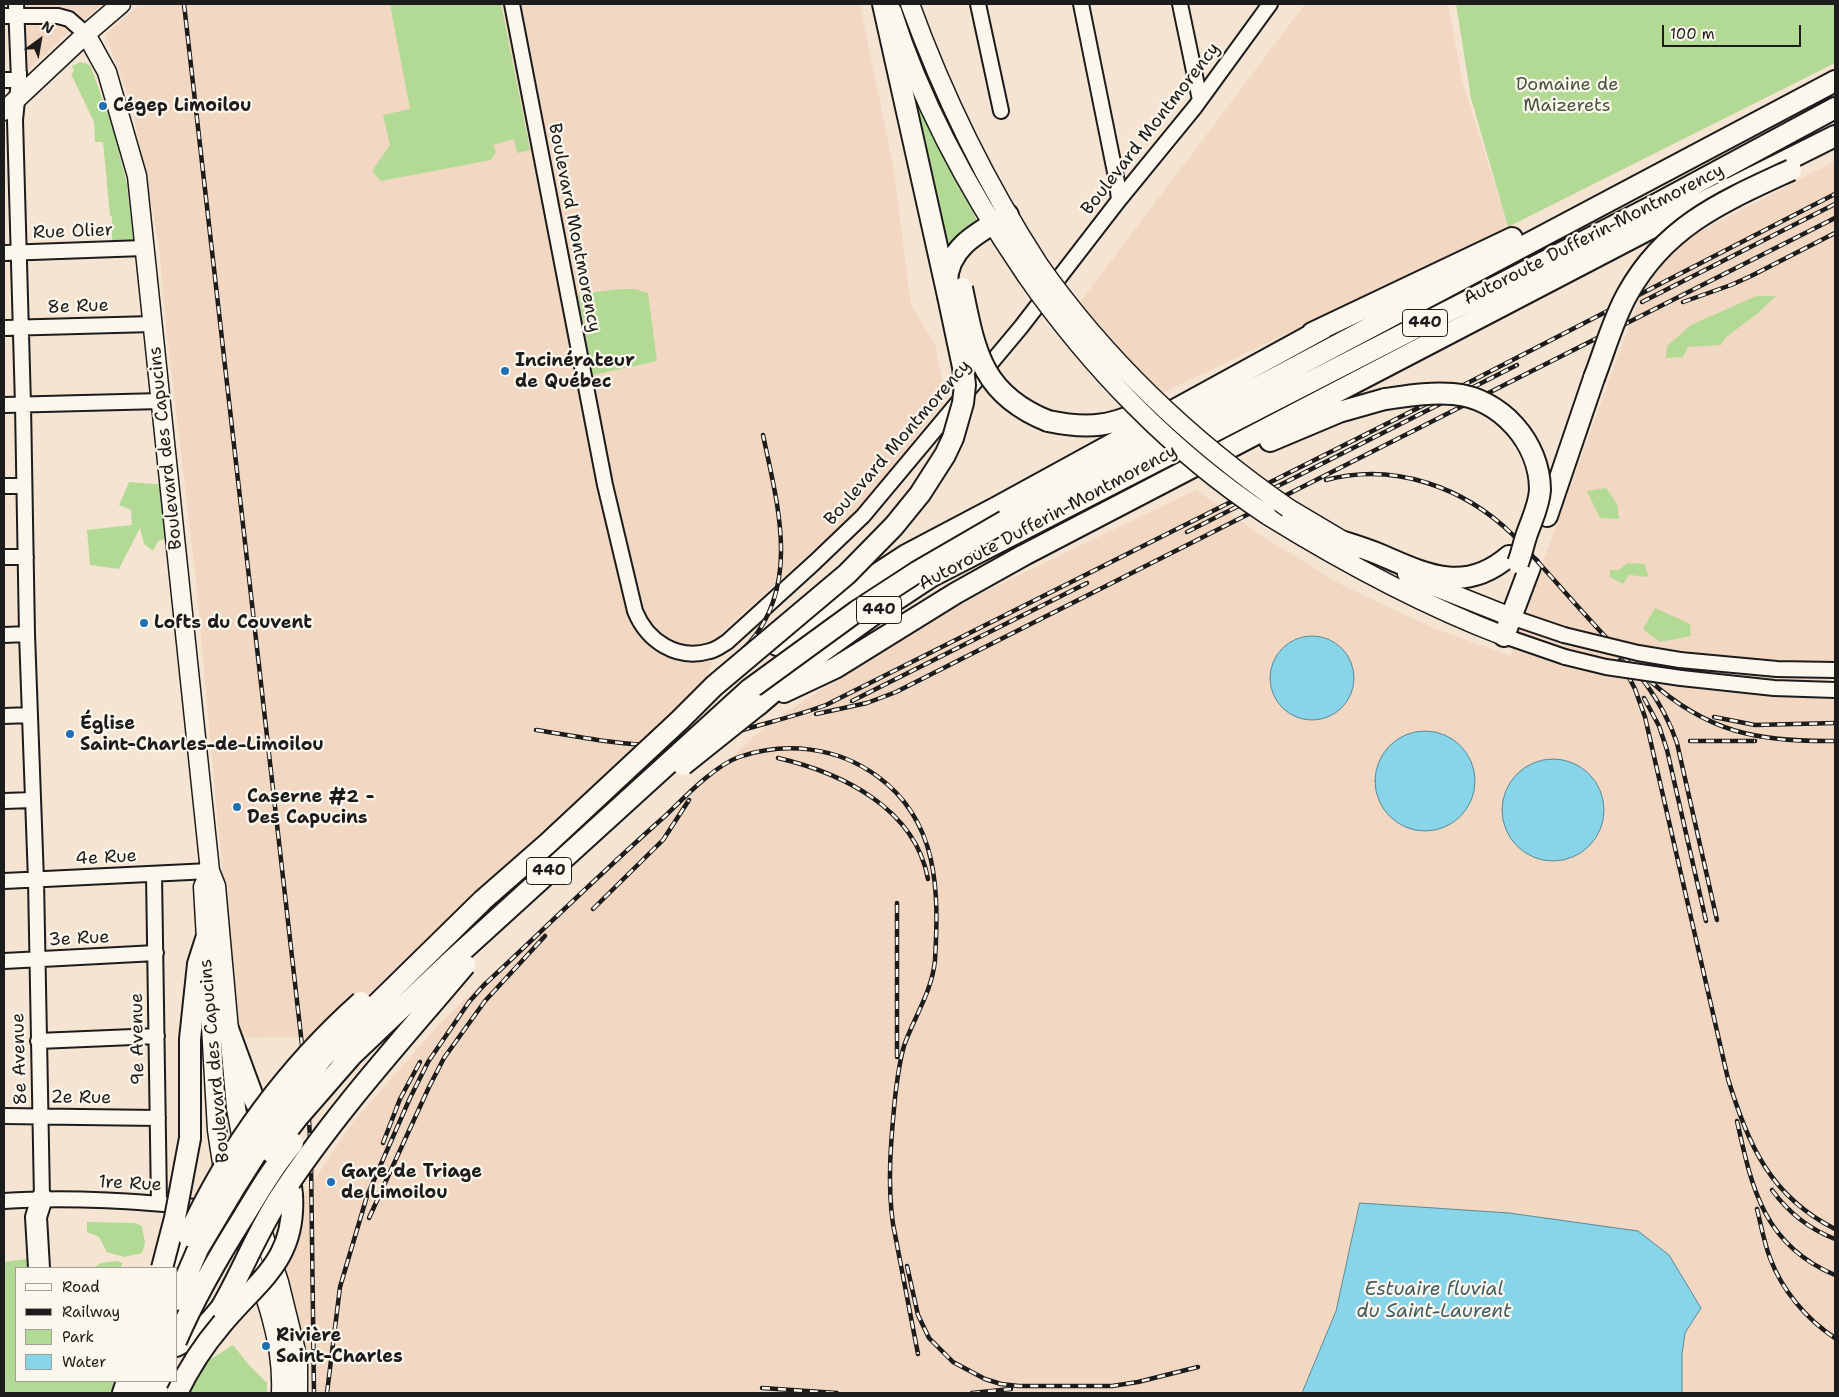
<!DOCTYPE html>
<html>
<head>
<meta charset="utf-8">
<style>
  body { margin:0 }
  #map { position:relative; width:1839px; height:1397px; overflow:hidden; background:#f6e4d3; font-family:"Shantell Sans",sans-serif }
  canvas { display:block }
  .frame { position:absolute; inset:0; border:5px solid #1c1c1c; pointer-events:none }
  .legend { position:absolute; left:15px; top:1267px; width:162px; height:115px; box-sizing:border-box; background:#fbf7ec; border:1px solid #a29f99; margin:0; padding:6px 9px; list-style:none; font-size:15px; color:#1c1c1c }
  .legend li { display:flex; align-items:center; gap:10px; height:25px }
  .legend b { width:25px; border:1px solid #a29f99 }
  .north { position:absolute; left:15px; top:15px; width:50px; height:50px; -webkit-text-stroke:4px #fbf7ec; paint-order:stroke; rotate:32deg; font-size:14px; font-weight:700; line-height:20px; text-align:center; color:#1c1c1c }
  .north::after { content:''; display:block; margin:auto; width:18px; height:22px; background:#1c1c1c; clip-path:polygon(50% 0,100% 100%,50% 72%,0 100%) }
  .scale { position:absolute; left:1662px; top:25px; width:139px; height:22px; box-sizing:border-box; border:2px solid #1c1c1c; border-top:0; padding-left:6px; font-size:15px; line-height:18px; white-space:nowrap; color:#1c1c1c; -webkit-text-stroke:4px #fbf7ec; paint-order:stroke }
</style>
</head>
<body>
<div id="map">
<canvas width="1839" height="1397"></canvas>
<div class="frame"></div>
<ul class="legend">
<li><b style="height:6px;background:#fbf7ec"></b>Road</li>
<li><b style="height:6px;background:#1c1c1c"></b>Railway</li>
<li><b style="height:14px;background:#b3da95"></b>Park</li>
<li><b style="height:14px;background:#88d4e8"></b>Water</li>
</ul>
<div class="north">N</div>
<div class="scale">100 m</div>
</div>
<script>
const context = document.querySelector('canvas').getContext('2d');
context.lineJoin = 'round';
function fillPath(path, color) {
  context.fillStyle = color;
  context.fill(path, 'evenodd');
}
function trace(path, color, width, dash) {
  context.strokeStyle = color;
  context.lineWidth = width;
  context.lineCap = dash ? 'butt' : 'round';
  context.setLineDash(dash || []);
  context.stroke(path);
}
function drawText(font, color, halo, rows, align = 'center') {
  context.font = font + ' "Shantell Sans",sans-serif';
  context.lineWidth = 4.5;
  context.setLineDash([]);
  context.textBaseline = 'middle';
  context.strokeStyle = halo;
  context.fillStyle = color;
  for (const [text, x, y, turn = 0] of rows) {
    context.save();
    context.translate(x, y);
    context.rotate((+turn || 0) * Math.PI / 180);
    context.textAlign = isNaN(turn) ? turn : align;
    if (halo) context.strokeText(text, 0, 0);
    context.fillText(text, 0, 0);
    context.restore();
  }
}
fillPath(new Path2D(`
  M22,4h81l-22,18 -56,-10 -3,-4z
  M140,4h720l34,166 17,135 24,39 11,56 -91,113 -133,119 -27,80 -205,196 -167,149 -19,-20 -64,1 -9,-97 -8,-62 -28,-307 -29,-246 -7,-82 -27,-137 -25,-69v-5z
  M1305,4h143l15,80 45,143 -343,165 -17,-2 -70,-85z
  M62,25l8,6 -45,42v-47z
  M1835,161v1232h-153v-39l3,-21 16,-25 -341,-104 -24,107 -34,82h-992v-30l-25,-98 13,-24 3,-41 52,-78 90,-102 54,-51 271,-245 95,-61 102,-62 231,-111 63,44 81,50 93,44 78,28 10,-35 118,-322 17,-31 25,-24 20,-13z`), '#f2d7c2');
fillPath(new Path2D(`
  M390,4h111l29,146 -13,3 -3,-14 -21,6 3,7 -5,8 -110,21 -9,-10 18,-26 -7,-30 27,-6z
  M1456,4h379v59l-327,164 -37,-129z
  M80,62l8,2 3,3 22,62 14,55 6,56 -2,2h-19v-26h-2l-7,-74h-8l-1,-20 -23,-48 3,-3 -2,-5z
  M909,82l25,56 45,86 -31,38z
  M620,289h15l13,4 9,68 -64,14 -15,-79 10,-3z
  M1756,296h20l-18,17 -33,25 -4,7 -33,2 -5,10 -17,1 1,-12 24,-21z
  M129,482l39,3v53l-10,3 -5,10 -9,-7 -4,-16 -21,41 -29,-4 -3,-35 45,-5 -1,-15 -12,-5z
  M1606,488l11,16 2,15 -19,-1 -13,-27z
  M1628,563l16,1 5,13 -20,-2 -6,9 -13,-7v-7h9z
  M1655,608l35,16 1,12 -31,6 -17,-13z
  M87,1222l48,1 7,3 3,17 -3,10 -18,4 -17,-5 -8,-15 -12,-5z
  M26,1259l2,1 3,8h-15v113h160l57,-36 16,20 18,18v10h-263v-131z
  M116,1261l7,2 -3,5h-27l8,-5z`), '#b3da95');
const water = new Path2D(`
  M1270 678a42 42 0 1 1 84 0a42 42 0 1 1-84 0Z
  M1375 781a50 50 0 1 1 100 0a50 50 0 1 1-100 0Z
  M1502 810a51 51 0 1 1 102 0a51 51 0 1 1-102 0Z
  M1360,1203l149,10 129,18 31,24 32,53 -16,25 -3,21v39h-380l34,-82z`);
fillPath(water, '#88d4e8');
trace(water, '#5d8a96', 1);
const minor = new Path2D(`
  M16,4l3,76 -4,40 8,285 4,229 9,246 6,318
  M512,4l93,481 30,126c12,30 42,50 75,40 6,-1 12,-6 17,-9l88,-80 48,-46 158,-189 98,-127 76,-93 75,-103
  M978,4l23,107
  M1081,4l36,178 2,18
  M1180,4l20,96
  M4,16h54l11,3 17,15
  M4,80h15v-8
  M4,253l140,-5
  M4,328l149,-4
  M4,405l158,-4
  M4,486h20
  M4,557h22
  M1511,617l53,18
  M4,635l23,-1
  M1504,636l61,21
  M1680,660l97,9 58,1
  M1681,678l93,10 61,2
  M4,716l26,-1
  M4,801l29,-1
  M154,874l5,329
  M4,881l206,-10
  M4,961l152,-8
  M38,1041l119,-5
  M4,1116l154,2
  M4,1201c68,-5 138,1 206,7`);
const major = new Path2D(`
  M910,4c33,91 76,179 129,261
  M892,11c30,95 78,182 134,264
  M86,34l21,38 30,104 73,695 6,15 20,222 19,101 24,73 16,65 3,14v32
  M4,111l82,-77 35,-30
  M1288,508l69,41
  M1267,515c76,47 153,89 237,121
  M1407,574l21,10 83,33
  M210,871l-7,16 14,243c4,27 8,57 17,83 21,58 50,117 47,180`);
const highway = new Path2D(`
  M883,4l65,292
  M947,282c1,-36 34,-51 61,-67
  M1312,333l200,-95
  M1048,421c43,9 64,5 104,-14
  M1270,441l69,-29 46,-13
  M1547,516l47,-138
  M1005,521l830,-440
  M1344,542c13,4 25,8 37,13 46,20 84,39 128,1
  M1504,636l26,-69
  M777,645l39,-31 90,-59 91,-48 327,-179
  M784,692l51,-24 121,-75 68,-38 633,-330 178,-89
  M758,705l54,-46 61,-44 59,-39 725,-372 178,-96
  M228,1029l25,68 34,69 3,11 2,18
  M190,1138v-99l8,-75 8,-25
  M39,1268l-3,-51 6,-19
  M174,1268l14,-32
  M176,1346c18,-9 33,-22 45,-38
  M123,1393l4,-12
  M138,1393l5,-12
  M156,1393l4,-12`);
trace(minor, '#1c1c1c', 18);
trace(major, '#1c1c1c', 21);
trace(highway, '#1c1c1c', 24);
trace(minor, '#fbf7ec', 14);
trace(major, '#fbf7ec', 18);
trace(highway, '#fbf7ec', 20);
const rail = new Path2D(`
  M184,4l124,1094 3,63 3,232
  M1642,302l193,-98
  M1683,302l48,-17 20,-9 84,-43
  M1326,480c68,-18 138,7 187,55 27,28 51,57 77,85 37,41 69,70 87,123l40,177
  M1187,532l330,-167
  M1620,660l15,29 10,28 83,362c21,67 42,117 107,150
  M716,673c12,-10 24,-20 34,-31 51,-59 27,-140 13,-207
  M1649,680c59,53 110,62 186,61
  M1644,698l15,28 8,24 39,171
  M852,701l235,-118
  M816,714l51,-11 29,-11 939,-474
  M1714,717l41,8 80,-2
  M536,730c40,6 81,15 121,15 33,0 65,-9 96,-18 25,-7 49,-13 73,-22l630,-316 379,-195
  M1690,741h65
  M778,758c64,15 137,50 150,121
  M593,909l70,-69 26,-40
  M897,1057v-154
  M1737,1121c15,68 27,124 98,154
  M383,1143l17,-44 20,-37
  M1772,1190c16,22 37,39 63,49
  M1757,1209c4,16 7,33 13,49 12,32 36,61 65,80
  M369,1218l60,-131 15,-29 41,-57 60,-65
  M907,1266l11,49 11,23 24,24 32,17 16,5 18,2h93l26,-4 60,-15
  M762,1388l75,5
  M327,1393l13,-106 27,-91 43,-98 18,-36 41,-60 15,-17c60,-56 119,-114 180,-168 20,-19 50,-51 75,-60 47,-16 98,-10 138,19 62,45 62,115 58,184 -3,32 -21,57 -31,86 -5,17 -7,35 -9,52 -4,42 -8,84 -2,126l25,130
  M972,1393l39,-4`);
trace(rail, '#1c1c1c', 4.5);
trace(rail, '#fbf7ec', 2.5, [8]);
const minorBridge = new Path2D(`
  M1564,635l74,18 42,7
  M1565,657l41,10 75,11`);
const majorBridge = new Path2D(`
  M1039,265c67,95 154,177 249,243
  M1026,275c64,92 147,178 241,240`);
const highwayBridge = new Path2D(`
  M962,288c13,63 19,106 86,133
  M1594,378c11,-28 19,-59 34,-85 38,-68 96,-92 163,-123
  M1385,399c22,-3 45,-7 68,-5 48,4 87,49 87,96 -1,15 -7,27 -12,41 -4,10 -6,22 -10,32
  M683,765l75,-60
  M271,1152l27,-35 54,-62 98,-93 300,-273 107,-78 60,-39 88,-51
  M188,1236c42,-91 98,-167 173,-234
  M162,1268l13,-50 15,-80
  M176,1300l22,-51 37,-62 55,-87 33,-43 160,-157 64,-56 133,-124 34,-34 133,-112 47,-48 26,-32 25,-39 8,-17 10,-35 2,-18 -2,-18 -15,-71
  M221,1308c21,-36 36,-76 59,-111 54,-83 121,-156 185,-232
  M176,1341c19,-44 42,-84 68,-125 15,-25 30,-50 49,-73
  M177,1393c11,-23 27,-48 44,-68 37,-45 75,-64 71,-130`);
trace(minorBridge, '#1c1c1c', 18, []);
trace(majorBridge, '#1c1c1c', 21, []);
trace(highwayBridge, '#1c1c1c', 24, []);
trace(minorBridge, '#fbf7ec', 14);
trace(majorBridge, '#fbf7ec', 18);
trace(highwayBridge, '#fbf7ec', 20);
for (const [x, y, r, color] of [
  [103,106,5,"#1f6fb2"],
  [505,371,5,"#1f6fb2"],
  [144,623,5,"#1f6fb2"],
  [70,734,5,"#1f6fb2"],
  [237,807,5,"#1f6fb2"],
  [331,1182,5,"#1f6fb2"],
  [266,1346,5,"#1f6fb2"]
]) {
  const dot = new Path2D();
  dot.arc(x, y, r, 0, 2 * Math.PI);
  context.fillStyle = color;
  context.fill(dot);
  trace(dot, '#fbf7ec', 2);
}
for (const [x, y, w] of [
  [1425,323,45],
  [879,610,45],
  [549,871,45]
]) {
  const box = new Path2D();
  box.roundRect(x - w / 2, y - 13.5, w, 27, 4);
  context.fillStyle = '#fbf7ec';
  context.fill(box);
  trace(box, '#1c1c1c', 1);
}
drawText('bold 16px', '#1c1c1c', null, [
  ["440",1425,323],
  ["440",879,610],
  ["440",549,871]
]);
drawText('18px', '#495540', '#fbf7ec', [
  ["Domaine de",1567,85],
  ["Maizerets",1567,106]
]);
drawText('bold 18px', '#1c1c1c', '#fbf7ec', [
  ["Cégep Limoilou",113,106],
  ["Incinérateur",515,361],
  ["de Québec",515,382],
  ["Lofts du Couvent",154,623],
  ["Église",80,724],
  ["Saint-Charles-de-Limoilou",80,745],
  ["Caserne #2 -",247,797],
  ["Des Capucins",247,818],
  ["Gare de Triage",341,1172],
  ["de Limoilou",341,1193],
  ["Rivière",276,1336],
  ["Saint-Charles",276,1357]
], 'left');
drawText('18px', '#1c1c1c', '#fbf7ec', [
  ["Boulevard Montmorency",1151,129,-52],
  ["Boulevard Montmorency",574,228,79],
  ["Rue Olier",73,232,-2],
  ["Autoroute Dufferin-Montmorency",1594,235,-27],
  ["8e Rue",78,307,-2],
  ["Boulevard Montmorency",898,443,-49],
  ["Boulevard des Capucins",166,448,-96],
  ["Autoroute Dufferin-Montmorency",1048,518,-28],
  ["4e Rue",106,858,-3],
  ["3e Rue",79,939,-3],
  ["9e Avenue",138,1039,-91],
  ["8e Avenue",20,1059,-92],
  ["Boulevard des Capucins",215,1061,-95],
  ["2e Rue",81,1098,1],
  ["1re Rue",130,1184,3]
]);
drawText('italic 19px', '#425c63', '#fbf7ec', [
  ["Estuaire fluvial",1434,1290],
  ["du Saint-Laurent",1434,1312]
]);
</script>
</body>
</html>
